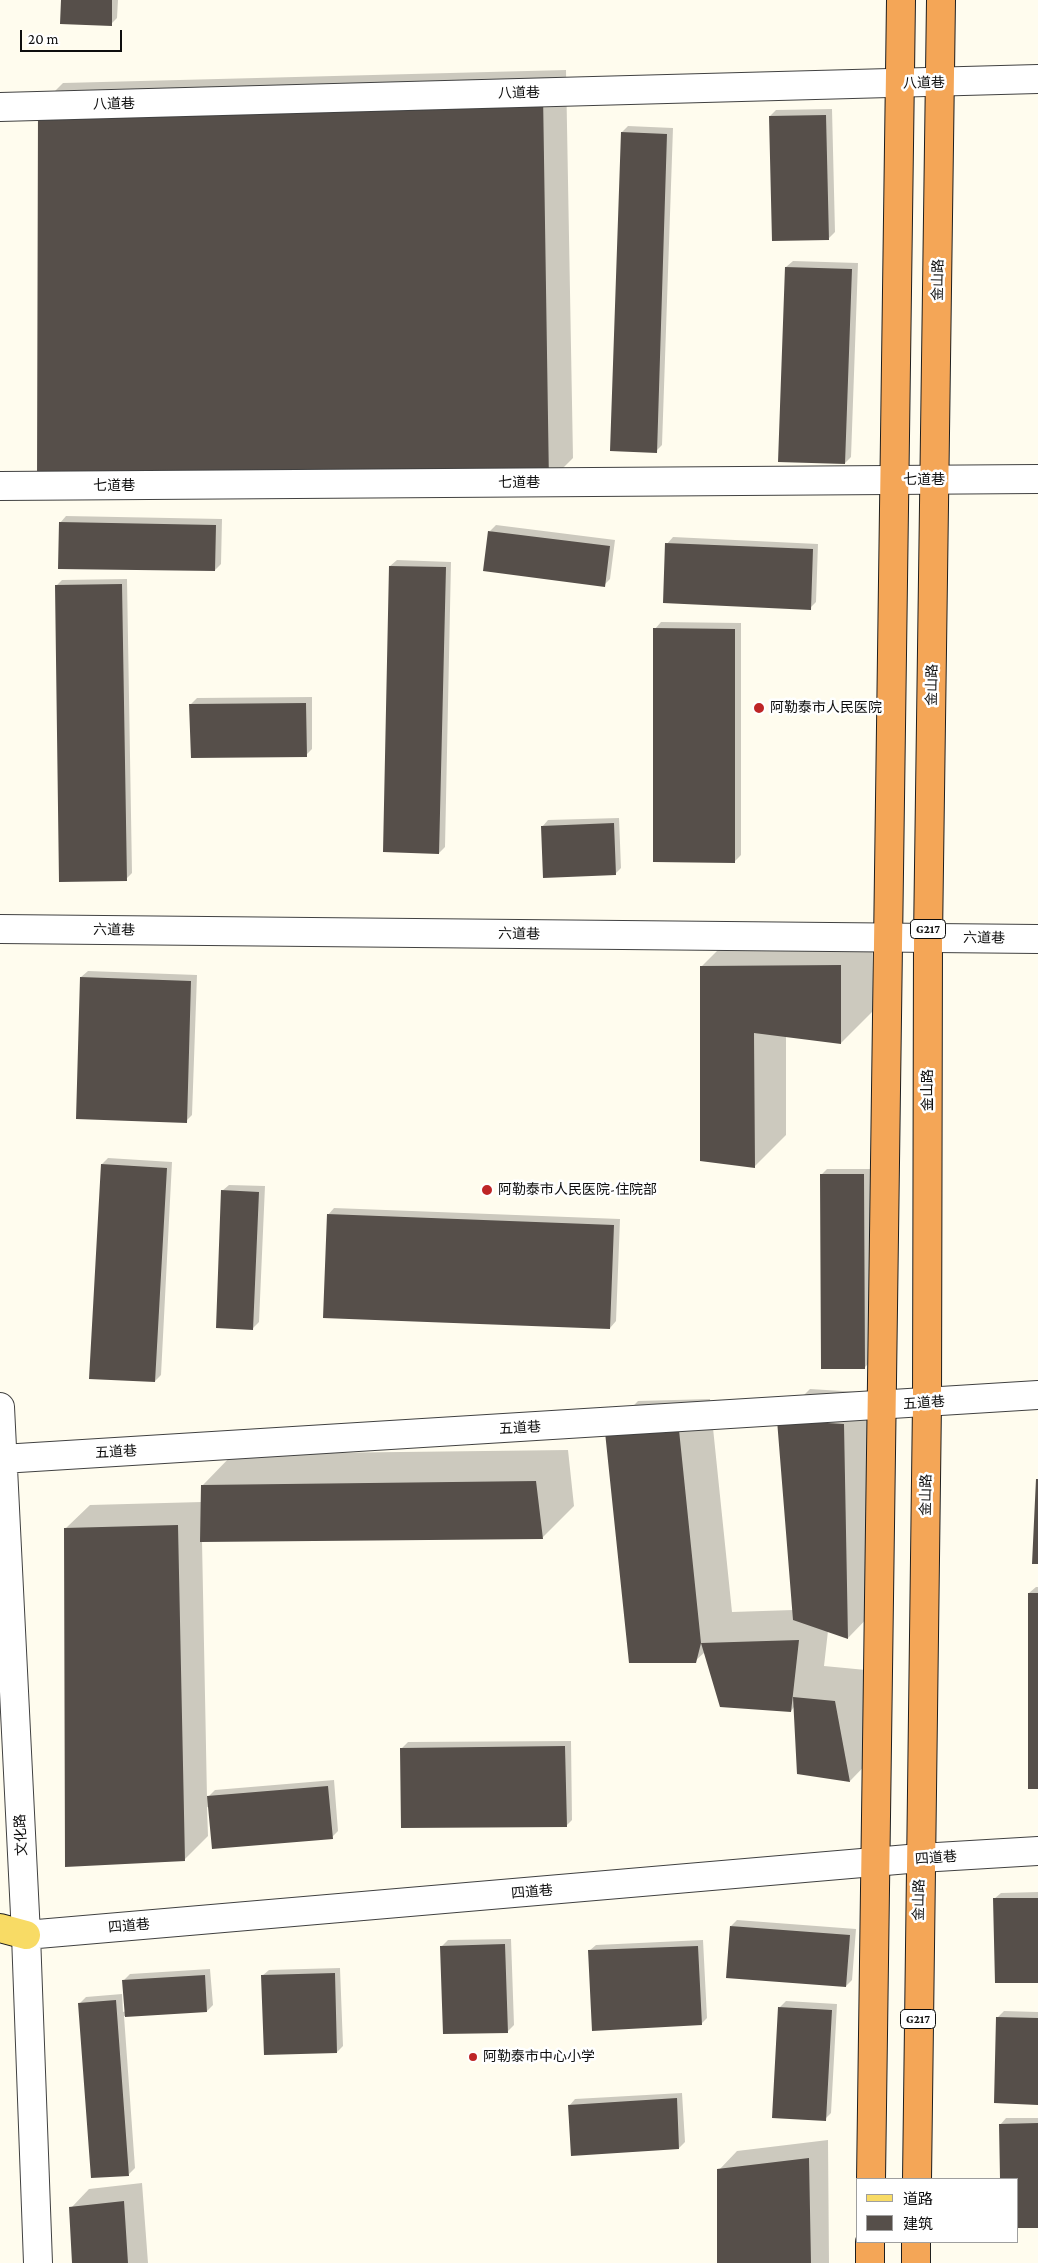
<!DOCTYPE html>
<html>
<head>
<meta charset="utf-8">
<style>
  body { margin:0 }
  #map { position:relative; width:1038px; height:2263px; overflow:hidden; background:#fffcee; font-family:"Crimson Pro","Noto Sans SC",serif }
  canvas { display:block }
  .legend { position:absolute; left:856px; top:2178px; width:162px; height:65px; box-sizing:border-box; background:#fff; border:1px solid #9f9f9f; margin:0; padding:6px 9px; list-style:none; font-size:15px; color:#0e0e0e }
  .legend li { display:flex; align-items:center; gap:10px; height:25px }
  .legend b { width:25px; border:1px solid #9f9f9f }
  .scale { position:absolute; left:20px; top:30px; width:102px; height:22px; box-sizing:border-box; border:2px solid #0e0e0e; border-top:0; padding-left:6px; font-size:15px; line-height:18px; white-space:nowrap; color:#0e0e0e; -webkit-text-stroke:4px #fff; paint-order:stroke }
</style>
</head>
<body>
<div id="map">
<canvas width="1038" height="2263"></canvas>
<ul class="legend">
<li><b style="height:6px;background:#f8db65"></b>道路</li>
<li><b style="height:14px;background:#564f4a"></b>建筑</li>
</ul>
<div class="scale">20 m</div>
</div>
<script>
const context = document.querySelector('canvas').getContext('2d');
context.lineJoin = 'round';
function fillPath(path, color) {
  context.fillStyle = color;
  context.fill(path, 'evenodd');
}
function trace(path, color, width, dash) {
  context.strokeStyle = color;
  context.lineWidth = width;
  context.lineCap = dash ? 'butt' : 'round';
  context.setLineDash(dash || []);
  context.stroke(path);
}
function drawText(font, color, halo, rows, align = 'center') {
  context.font = font + ' "Crimson Pro","Noto Sans SC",serif';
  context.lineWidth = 5;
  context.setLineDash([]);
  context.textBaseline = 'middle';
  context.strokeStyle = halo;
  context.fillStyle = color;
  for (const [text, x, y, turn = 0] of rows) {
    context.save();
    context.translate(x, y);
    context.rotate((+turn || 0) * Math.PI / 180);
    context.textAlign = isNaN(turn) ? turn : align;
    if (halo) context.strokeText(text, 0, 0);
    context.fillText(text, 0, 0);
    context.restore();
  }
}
fillPath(new Path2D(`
  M62,0h56l-1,18 -6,6z
  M566,70l7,388 -24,24 -510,-375 24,-24z
  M832,109l3,123 -6,6 -59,-122 6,-6z
  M628,126l45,2 -11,317 -6,6 -34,-319z
  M793,261l65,2 -7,194 -6,6 -59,-196z
  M66,516l156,3 -1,45 -6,6 -155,-47z
  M496,525l119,15 -5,39 -6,6 -114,-54z
  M673,537l145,7 -2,58 -6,6 -143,-64z
  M397,560l54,2 -6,285 -6,6 -49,-287z
  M127,579l5,294 -6,6 -70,-293 6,-6z
  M661,622l80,1v232l-6,6 -80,-232z
  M312,697v52l-6,6 -115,-51 6,-6z
  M619,818l2,50 -6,6 -73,-47 6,-7z
  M872,934l1,77 -32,32 -55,-7v99l-32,32 -53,-200 32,-32z
  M88,971l109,4 -5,140 -6,6 -105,-144z
  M108,1158l64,4 -11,213 -6,6 -53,-217z
  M827,1169h43l1,192 -6,6 -44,-192z
  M229,1185l36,1 -6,136 -7,7 -30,-138z
  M334,1208l286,11 -4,102 -6,7 -282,-113z
  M810,1389l65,4 4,213 -31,32 -20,-7 -4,35 42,4 15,79 -31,32 -56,-74 -3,4 -86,-59 -10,9 -88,-228 31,-32 72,-2 22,213 61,-2 -15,-189z
  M568,1450l6,56 -31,31 -341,4 5,257 8,-8 119,-10 4,51 -6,6 -125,-30 1,29 -24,24 -118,-332 24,-23 112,-3v-16l31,-32z
  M1036,1587h2v201l-9,-195z
  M571,1741l1,79 -6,6 -164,-78 6,-6z
  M1038,1892v90l-44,-83 7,-6z
  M737,1920l119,9 -4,51 -6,6 -115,-60z
  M511,1939l3,86 -6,6 -67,-84 7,-7z
  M703,1940l4,78 -6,6 -112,-73 7,-6z
  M340,1968l3,78 -6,6 -75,-76 7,-6z
  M210,1969l3,36 -6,6 -83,5 11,152 -6,6 -49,-171 6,-6 36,-3 1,18 3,-1 -2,-31 6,-6z
  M786,2001l51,3 -6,109 -6,6 -45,-112z
  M1004,2011l34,1v91l-40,-86z
  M682,2093l3,49 -6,6 -110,-42 6,-7z
  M1006,2118h32v108l-21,1v-48h-16l-1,-54z
  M828,2140l1,123h-110v-93l18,-19z
  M142,2183l6,80h-75l-2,-55 18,-19z`), '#0003');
fillPath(new Path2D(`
  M61,0h51v26l-52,-2z
  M543,93l6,390 -512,3 1,-380z
  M826,115l3,125 -57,1 -3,-125z
  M621,132l46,2 -10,319 -47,-2z
  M785,267l67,2 -7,195 -67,-2z
  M59,522l157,3 -1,46 -157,-2z
  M488,531l122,15 -5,41 -122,-16z
  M665,543l148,6 -2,61 -148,-7z
  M389,566l57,1 -7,287 -56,-2z
  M122,584l5,297 -68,1 -4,-297z
  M653,628l82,1v234l-82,-1z
  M306,703l1,54 -116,1 -2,-54z
  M614,823l2,52 -73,3 -2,-52z
  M841,965v79l-87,-11 1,135 -55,-7v-195z
  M80,977l111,4 -4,142 -111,-4z
  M101,1164l66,4 -12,214 -66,-3z
  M820,1174h44l1,195h-44z
  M221,1190l38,2 -6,138 -37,-2z
  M327,1214l287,11 -4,104 -287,-11z
  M777,1420l67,4 4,215 -55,-19z
  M679,1430l22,213 -5,20h-67l-24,-231z
  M1036,1479h2v85h-6z
  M536,1481l7,58 -343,3 1,-57z
  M178,1525l7,336 -120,6 -1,-339z
  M1028,1593h10v196h-10z
  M799,1640l-8,72 -71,-5 -19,-64z
  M793,1697l42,4 15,81 -53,-8z
  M565,1746l2,81 -166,1 -1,-80z
  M328,1786l5,53 -121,10 -5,-53z
  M993,1898h45v85h-43z
  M730,1926l120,9 -4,52 -120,-9z
  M505,1944l3,89 -65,1 -3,-88z
  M698,1946l4,79 -110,6 -4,-81z
  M335,1973l2,80 -73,2 -3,-80z
  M205,1975l2,37 -82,5 -3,-37z
  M116,2000l13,176 -38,2 -13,-175z
  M778,2007l54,3 -6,111 -54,-3z
  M996,2017l42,1v87l-44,-2z
  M677,2098l2,51 -108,7 -3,-51z
  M1038,2123v105h-21v-49h-17l-1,-55z
  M809,2158l2,105h-94v-94z
  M124,2201l4,62h-56l-3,-56z`), '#564f4a');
const minor = new Path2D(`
  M0,107l1038,-28
  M0,486l1038,-7
  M0,929l1038,10
  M0,1407l26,528 12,328
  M2,1459l1036,-64
  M26,1935l894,-77 118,-7`);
const major = new Path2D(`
  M0,1928l26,7`);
const highway = new Path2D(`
  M871,2179l30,-2179
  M917,2179l10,-776 1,-465 13,-938
  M870,2263v-21
  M916,2263v-21`);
trace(minor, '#414141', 30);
trace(major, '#1f1f1f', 30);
trace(highway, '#1f1f1f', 30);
trace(minor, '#fff', 28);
trace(major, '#f8db65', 28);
trace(highway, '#f4a657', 28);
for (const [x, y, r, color] of [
  [759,708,6,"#be2526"],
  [487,1190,6,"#be2526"],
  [473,2057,5,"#be2526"]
]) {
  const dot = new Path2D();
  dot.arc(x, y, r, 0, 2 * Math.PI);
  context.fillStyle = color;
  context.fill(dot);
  trace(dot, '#fff', 2);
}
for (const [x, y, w] of [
  [928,929,35],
  [918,2019,35]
]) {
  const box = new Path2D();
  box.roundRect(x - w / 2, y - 9.5, w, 19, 4);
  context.fillStyle = '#fff';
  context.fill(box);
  trace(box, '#0e0e0e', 1);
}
drawText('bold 12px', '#0e0e0e', null, [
  ["G217",928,929],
  ["G217",918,2019]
]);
drawText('14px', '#0e0e0e', '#fff', [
  ["八道巷",924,83,-1],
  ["八道巷",519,93,-1],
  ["八道巷",114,104,-1],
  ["金山路",938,280,-89],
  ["七道巷",924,480],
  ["七道巷",519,483],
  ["七道巷",114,486],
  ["金山路",932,685,-89],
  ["六道巷",114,930,1],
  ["六道巷",519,934,1],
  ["六道巷",984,938,1],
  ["金山路",928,1090,-90],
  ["五道巷",924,1403,-4],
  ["五道巷",520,1428,-3],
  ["五道巷",116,1452,-3],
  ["金山路",926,1495,-89],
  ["文化路",21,1835,-93],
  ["四道巷",936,1858,-4],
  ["四道巷",532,1892,-5],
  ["金山路",919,1900,-89],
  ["四道巷",129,1926,-5]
]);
drawText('14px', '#0e0e0e', '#fff', [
  ["阿勒泰市人民医院",770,708],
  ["阿勒泰市人民医院-住院部",498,1190],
  ["阿勒泰市中心小学",483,2057]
], 'left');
</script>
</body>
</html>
